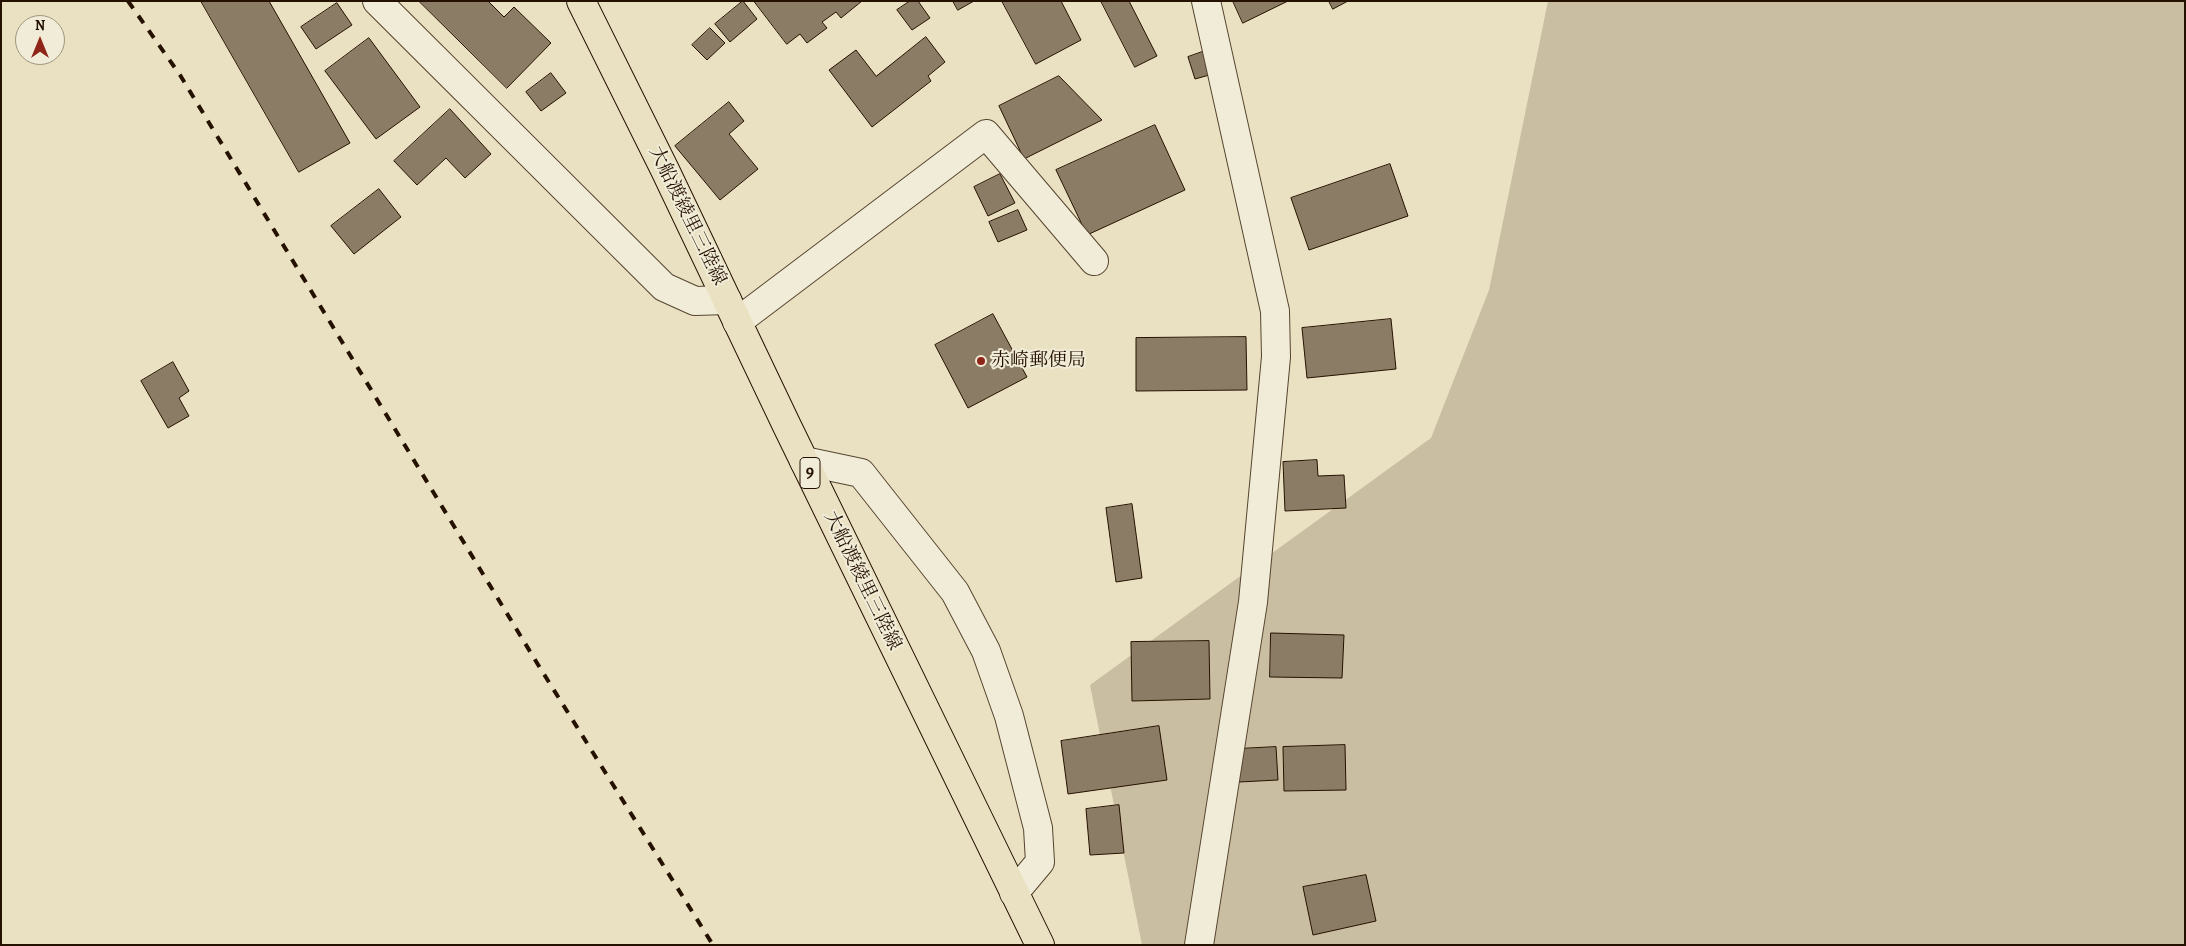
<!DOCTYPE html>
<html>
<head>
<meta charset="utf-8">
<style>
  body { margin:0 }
  #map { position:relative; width:2186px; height:946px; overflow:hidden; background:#eae1c2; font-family:Alegreya,serif }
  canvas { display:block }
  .frame { position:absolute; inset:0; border:2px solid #251100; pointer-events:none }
  .north { position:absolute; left:15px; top:15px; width:50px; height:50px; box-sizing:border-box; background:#f1ecd7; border:1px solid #9f9481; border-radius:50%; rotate:0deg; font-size:14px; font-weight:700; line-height:20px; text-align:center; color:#251100 }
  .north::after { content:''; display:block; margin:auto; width:18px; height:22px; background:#8f2418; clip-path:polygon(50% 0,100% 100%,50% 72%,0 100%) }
</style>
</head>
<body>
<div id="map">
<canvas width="2186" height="946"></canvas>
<div class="frame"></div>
<div class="north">N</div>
</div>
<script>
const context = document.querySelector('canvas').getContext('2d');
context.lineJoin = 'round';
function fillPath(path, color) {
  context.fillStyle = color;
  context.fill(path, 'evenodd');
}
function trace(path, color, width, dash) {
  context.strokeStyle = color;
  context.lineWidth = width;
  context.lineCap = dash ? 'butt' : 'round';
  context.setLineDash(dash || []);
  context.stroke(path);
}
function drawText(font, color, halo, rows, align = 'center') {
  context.font = font + ' Alegreya,"Noto Serif JP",serif';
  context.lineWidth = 4;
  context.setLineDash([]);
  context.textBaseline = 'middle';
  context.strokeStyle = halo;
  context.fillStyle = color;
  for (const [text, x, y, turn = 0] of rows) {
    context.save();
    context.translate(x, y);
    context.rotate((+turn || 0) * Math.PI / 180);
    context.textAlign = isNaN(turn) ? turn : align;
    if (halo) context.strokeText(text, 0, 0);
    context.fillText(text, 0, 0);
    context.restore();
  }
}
fillPath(new Path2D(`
  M1548,1h637v944h-1043l-52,-260 341,-247 58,-148z`), '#c9bea1');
const building = new Path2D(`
  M201,1h68l81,142 -51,29z
  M419,1h69l16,16 10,-10 37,36 -44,45z
  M743,1l14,18 -27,23 -15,-18z
  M754,1h108l-21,17 -5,-6 -14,10 5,6 -20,15 -7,-9 -13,10z
  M910,1h8l12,17 -18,12 -15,-20z
  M953,1h21l-16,9z
  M1002,1h59l20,39 -45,24z
  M1101,1h28l28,55 -22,11z
  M1233,1h55l-45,22z
  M1329,1h19l-15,8z
  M337,3l15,22 -36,24 -15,-22z
  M710,28l15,15 -18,17 -15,-15z
  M926,37l19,25 -17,14 3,5 -59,46 -43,-57 27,-20 20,26z
  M369,38l51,69 -44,32 -51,-68z
  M1205,51l8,23 -18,5 -7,-22z
  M551,73l15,20 -25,18 -15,-19z
  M1059,76l43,44 -78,39 -25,-53z
  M729,102l15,19 -15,13 29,35 -38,31 -45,-54z
  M450,109l41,45 -26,24 -19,-20 -29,27 -23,-24z
  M1155,125l30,65 -98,45 -31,-65z
  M1390,164l18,52 -99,34 -18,-52z
  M1000,174l15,29 -27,13 -14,-29z
  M379,189l22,28 -47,37 -23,-28z
  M1018,210l9,20 -29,12 -9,-20z
  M993,314l34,63 -59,31 -33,-63z
  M1391,319l5,50 -89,9 -5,-50z
  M1246,337l1,53 -111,1v-53z
  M173,362l16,29 -10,7 10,18 -21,12 -27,-47z
  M1317,460l1,16 26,-1 2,33 -61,3 -2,-49z
  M1132,504l10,74 -26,4 -10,-74z
  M1271,633l73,2 -2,43 -72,-1z
  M1209,641l1,58 -78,2 -1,-59z
  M1159,726l8,54 -99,14 -7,-53z
  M1345,745l1,45 -62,1 -1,-44z
  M1276,747l2,33 -39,2 -1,-33z
  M1119,805l5,48 -34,2 -4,-46z
  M1366,875l10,46 -63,14 -10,-48z`);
fillPath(building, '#8b7d65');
trace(building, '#251100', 1);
const street = new Path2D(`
  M377,1l287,286 31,14 32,-1
  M737,322l249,-188 108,127
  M804,461l57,12 94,119 31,59 23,65 29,112 2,34 -26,31
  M1199,945l54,-343 23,-245 -1,-46 -69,-310`);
const primary = new Path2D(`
  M581,1l84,169 122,256 253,519`);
trace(street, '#564530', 30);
trace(primary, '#251100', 30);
trace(street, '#f1ecd7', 28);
trace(primary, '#eae1c2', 28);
trace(new Path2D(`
  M128,1l52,74 357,588 176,282`), '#251100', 4, [9, 9]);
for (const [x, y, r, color] of [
  [981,361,5,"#8f2418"]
]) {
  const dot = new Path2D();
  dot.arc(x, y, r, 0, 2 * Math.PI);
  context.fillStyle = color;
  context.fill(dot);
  trace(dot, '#f1ecd7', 2);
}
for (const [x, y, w] of [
  [810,473,20]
]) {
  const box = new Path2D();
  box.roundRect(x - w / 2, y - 15.5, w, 31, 4);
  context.fillStyle = '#f1ecd7';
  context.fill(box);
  trace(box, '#251100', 1);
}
drawText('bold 18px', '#251100', null, [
  ["9",810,473]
]);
drawText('19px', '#251100', '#f1ecd7', [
  ["大船渡綾里三陸線",687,216,64],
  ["大船渡綾里三陸線",862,581,64]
]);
drawText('19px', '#251100', '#f1ecd7', [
  ["赤崎郵便局",991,361]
], 'left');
</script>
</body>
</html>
